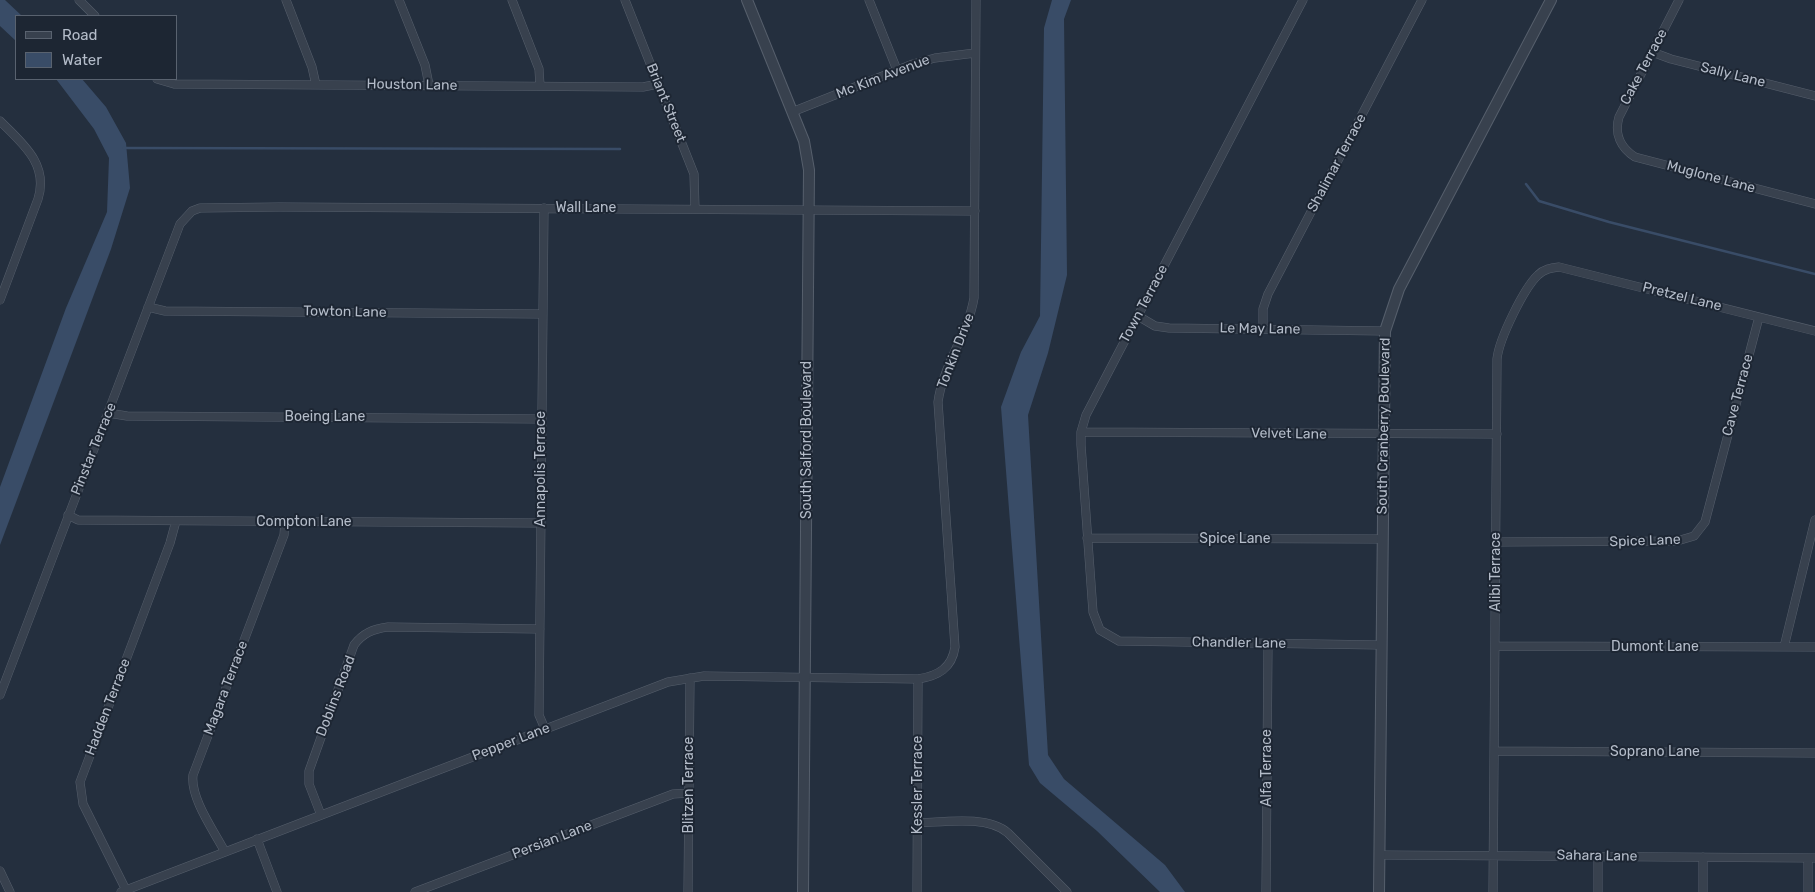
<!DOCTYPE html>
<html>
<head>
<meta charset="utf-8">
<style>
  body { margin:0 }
  #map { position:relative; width:1815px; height:892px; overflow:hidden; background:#242f3e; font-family:Rubik,sans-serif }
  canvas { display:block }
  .legend { position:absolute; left:15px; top:15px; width:162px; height:65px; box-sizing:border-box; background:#1d2633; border:1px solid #59626f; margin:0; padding:6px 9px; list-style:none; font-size:15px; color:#b4bcc9 }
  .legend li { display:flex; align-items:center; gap:10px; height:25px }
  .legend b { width:25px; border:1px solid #59626f }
</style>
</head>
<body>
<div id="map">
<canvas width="1815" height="892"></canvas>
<ul class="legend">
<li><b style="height:6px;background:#38414e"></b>Road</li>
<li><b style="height:14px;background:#394c67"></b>Water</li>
</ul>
</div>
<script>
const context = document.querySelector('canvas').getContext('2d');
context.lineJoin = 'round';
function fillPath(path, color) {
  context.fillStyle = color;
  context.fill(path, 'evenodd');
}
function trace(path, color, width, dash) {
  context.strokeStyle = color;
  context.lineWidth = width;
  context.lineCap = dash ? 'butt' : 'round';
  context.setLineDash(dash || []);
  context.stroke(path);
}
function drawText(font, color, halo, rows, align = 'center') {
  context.font = font + ' Rubik,sans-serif';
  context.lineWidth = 4;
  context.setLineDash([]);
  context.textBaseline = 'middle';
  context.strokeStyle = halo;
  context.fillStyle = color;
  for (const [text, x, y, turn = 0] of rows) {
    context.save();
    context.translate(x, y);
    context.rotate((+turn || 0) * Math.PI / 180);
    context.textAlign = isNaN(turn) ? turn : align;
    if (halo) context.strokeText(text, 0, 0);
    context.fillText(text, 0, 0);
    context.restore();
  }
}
fillPath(new Path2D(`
  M0,0h5l17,16h-6v25l-16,-15z
  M1052,0h19l-7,19 3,256 -19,78 -20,62 20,340 16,24 101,86 20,27h-25l-63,-61 -57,-48 -11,-18 -28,-358 20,-55 19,-36 4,-288z
  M56,79h26l24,28 20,36 4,45 -19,61 -111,296v-58l66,-179 41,-96 2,-54 -15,-29z`), '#394c67');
trace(new Path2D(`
  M124,148l496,1
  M1526,184l13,17 70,21 206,52`), '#394c67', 2.5);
const minor = new Path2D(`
  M79,0l16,16
  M286,0l26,67 4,18
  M399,0l26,65 4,20
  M512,0l27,69 1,17
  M625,0l69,174 1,35
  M869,0l28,70
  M1303,0l-217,415 -5,17v13l12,167 7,18 19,11 262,4
  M1679,0l-60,117c-5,17 2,31 16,40l180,47
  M1652,52l19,7 144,37
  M157,79l17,5 469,3 15,-3
  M792,112l121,-48 22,-6 40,-5
  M0,121c22,22 49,43 38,78l-38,101
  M544,208l-5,507 6,14
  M148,307l17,4 378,3
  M1138,316l17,10 14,2 216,3
  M1263,328v-19l5,-15 154,-294
  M108,413l19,3 415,3
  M1081,432l416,2
  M68,515l10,5 463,3
  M1087,538l295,1
  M1496,542l181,-1 17,-5 11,-14 54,-205
  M1496,646l319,1
  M1784,647l31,-127
  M0,695l180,-471 12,-13 8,-3 79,-1 696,4
  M1495,751l320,2
  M321,815l-12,-31v-13l45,-126c9,-12 19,-16 34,-18l152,2
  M918,823c26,-1 70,-8 90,10l59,59
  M257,839l20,53
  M225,852c-11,-21 -35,-54 -32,-77l91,-240 1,-13
  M1380,855l435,3
  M0,871l10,21
  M126,890l-43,-86 -3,-22 90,-239 6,-22
  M121,892l547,-210 36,-6 214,3c20,-3 34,-11 37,-32l-17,-245c5,-37 30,-68 36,-104l2,-298
  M415,892l258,-98 16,-1
  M688,892l2,-214
  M917,892l1,-213
  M1266,892l2,-248
  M1493,892l4,-533c2,-20 27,-71 41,-84 6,-6 13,-7 21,-8l256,64
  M1598,892v-36
  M1703,892v-35
  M1808,892v-34`);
const tertiary = new Path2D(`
  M747,0l57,141 5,29 -6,722
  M1379,892l6,-561 14,-42 152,-289`);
trace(minor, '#565f6c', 9);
trace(tertiary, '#565f6c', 12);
trace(minor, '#38414e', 8);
trace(tertiary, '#38414e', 10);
drawText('14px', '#b4bcc9', '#1d2633', [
  ["Cake Terrace",1644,67,-62],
  ["Sally Lane",1733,75,14],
  ["Mc Kim Avenue",883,77,-21],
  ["Houston Lane",412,85,1],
  ["Briant Street",666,103,68],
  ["Shalimar Terrace",1337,163,-62],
  ["Muglone Lane",1711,177,15],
  ["Wall Lane",586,208],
  ["Pretzel Lane",1682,297,14],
  ["Town Terrace",1144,304,-62],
  ["Towton Lane",345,312,1],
  ["Le May Lane",1260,329,1],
  ["Tonkin Drive",956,351,-69],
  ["Cave Terrace",1738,395,-75],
  ["Boeing Lane",325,417],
  ["South Cranberry Boulevard",1384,426,-89],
  ["Velvet Lane",1289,434,1],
  ["South Salford Boulevard",807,440,-90],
  ["Pinstar Terrace",94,449,-68],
  ["Annapolis Terrace",541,469,-90],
  ["Compton Lane",304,522],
  ["Spice Lane",1235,539],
  ["Spice Lane",1645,541,-2],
  ["Alibi Terrace",1496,572,-90],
  ["Chandler Lane",1239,643,1],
  ["Dumont Lane",1655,647],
  ["Magara Terrace",226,688,-69],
  ["Doblins Road",336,696,-69],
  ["Hadden Terrace",108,707,-69],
  ["Pepper Lane",511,742,-21],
  ["Soprano Lane",1655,752],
  ["Alfa Terrace",1267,768,-90],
  ["Blitzen Terrace",689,785,-90],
  ["Kessler Terrace",918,785,-90],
  ["Persian Lane",552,840,-21],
  ["Sahara Lane",1597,856,1]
]);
</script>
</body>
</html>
